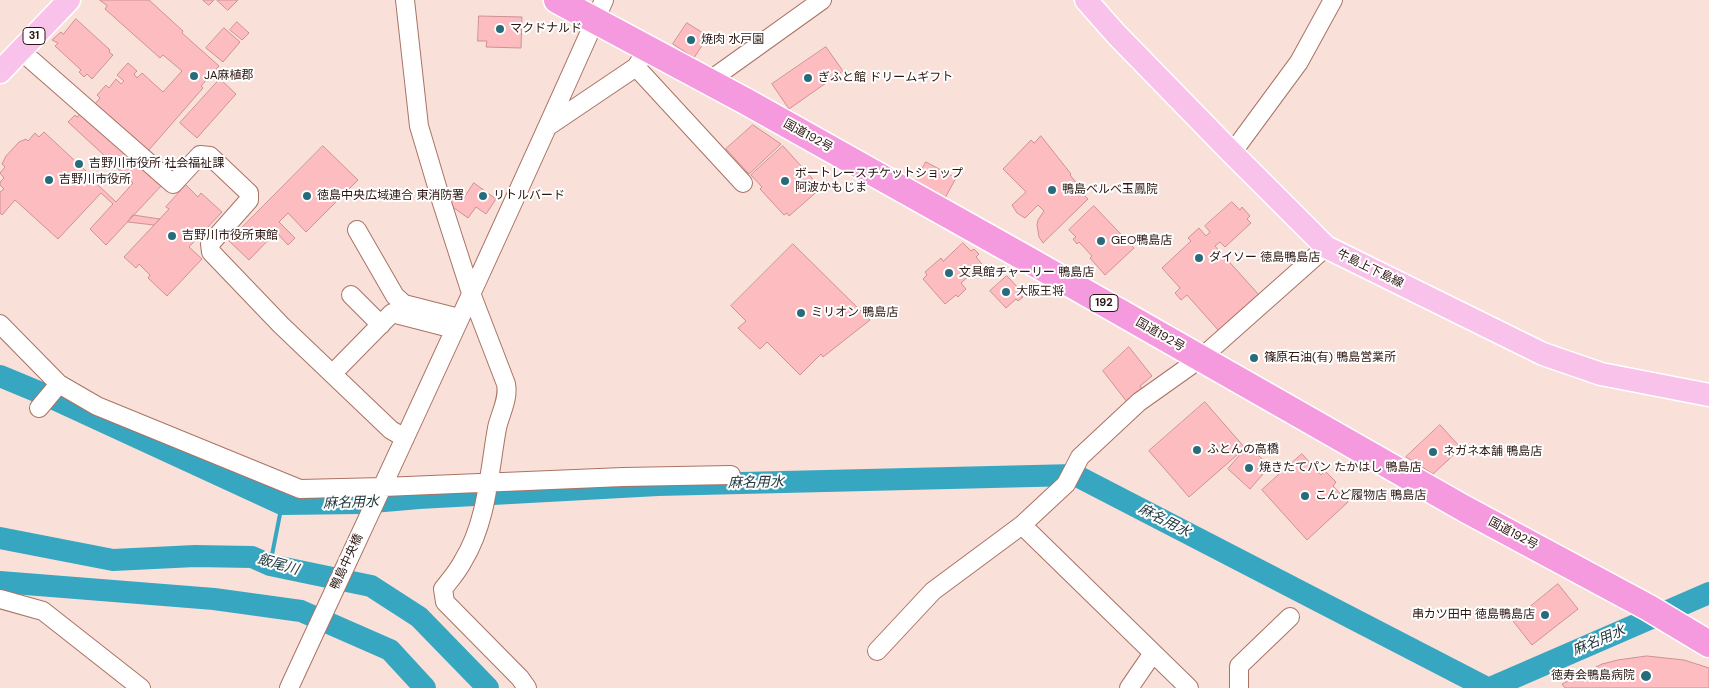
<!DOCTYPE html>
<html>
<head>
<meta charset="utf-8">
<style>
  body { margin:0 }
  canvas { display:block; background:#f9e0d9 }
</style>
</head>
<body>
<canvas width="1709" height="688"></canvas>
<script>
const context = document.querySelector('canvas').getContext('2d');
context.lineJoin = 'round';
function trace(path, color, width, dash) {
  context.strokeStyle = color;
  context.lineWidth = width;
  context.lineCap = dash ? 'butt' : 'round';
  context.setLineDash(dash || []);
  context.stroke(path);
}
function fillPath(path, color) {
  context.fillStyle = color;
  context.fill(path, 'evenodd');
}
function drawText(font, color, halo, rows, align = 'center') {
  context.font = font + ' "DM Sans","Noto Sans JP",sans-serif';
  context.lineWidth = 4;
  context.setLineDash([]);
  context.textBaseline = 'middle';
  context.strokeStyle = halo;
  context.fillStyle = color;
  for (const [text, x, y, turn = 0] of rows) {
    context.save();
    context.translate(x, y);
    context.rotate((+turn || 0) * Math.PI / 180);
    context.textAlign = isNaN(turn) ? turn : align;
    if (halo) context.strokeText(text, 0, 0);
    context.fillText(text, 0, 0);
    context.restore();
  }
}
trace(new Path2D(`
  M270,565l12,-61`), '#37a7c1', 4);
trace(new Path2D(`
  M0,376l41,17 241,111 79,-1 58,-5 239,-13 417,-10 412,213
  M0,538l113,22 82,-4 57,1 18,8 101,21 48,31 69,71
  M0,582l214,17 87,12 89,39 35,38
  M1490,688l219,-95`), '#37a7c1', 22);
const building = new Path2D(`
  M100,0h49l34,31 -1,2 37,33 -18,20 2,2 -55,63 -53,-47 5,-6 -3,-3 9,-10 3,3 7,-9 5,5 3,-3 -7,-6 11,-12 9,8 -3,3 3,4 5,-5 21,19 19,-21 -19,-16 -3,3 -55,-49 2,-3z
  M203,0h11l-5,5z
  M217,0h21l-10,10z
  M479,16l43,1 -1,31 -35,-1 1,-6h-9z
  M76,19l34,31 -1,2 4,3 -21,24 -5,-5 -3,3 -5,-5 2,-2 -26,-24 3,-3 -6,-3 9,-8 2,2z
  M237,22l12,11 -7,7 -12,-10z
  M687,23l21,13 -14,22 -21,-14z
  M224,28l16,14 -17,20 -17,-14z
  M826,47l17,24 -54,38 -17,-25z
  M220,79l16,15 -39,44 -17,-15z
  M80,114l81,72 -55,59 -16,-16 23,-25 -12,-11 -43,46 -43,-39 -13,15 -2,-2v-21l4,-3 -4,-4v-3l4,-4 -4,-5 5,-6 -3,-3 4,-8 13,-14 7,-3 2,2 7,-8 4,4 5,-5 56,52 -2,1 18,17 17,-19 -17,-16 2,-2 -11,-10 -1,2 -38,-35 7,-7 2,2z
  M753,125l28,19 -32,30 -23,-25z
  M1041,136l30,38 -1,1 9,11 -2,2 11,11 -45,44 -4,-6 -2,-12 1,-5 6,-9 -6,-6 -13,13 -8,-5 -5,-8 14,-13 -23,-23 28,-29 3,3z
  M323,146l35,34 -52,52 -18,-19 -9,9 16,16 -7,7 -12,-13 -27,28 -20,-19z
  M783,146l38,42 -32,28 -2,-3 -3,2 -24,-26 2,-2 -11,-12z
  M926,162l30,16 -11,20 -30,-16z
  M474,183l22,16 -10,15 -10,-7 -8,11 -21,-15 8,-12 9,6z
  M186,185l12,12 3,-4 21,19 -33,35 13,12 -35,37 -19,-18 2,-3 -11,-11 -3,4 -12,-11 45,-48 -3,-2z
  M1232,202l8,8 2,-3 8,9 -3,3 4,4 -26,24 -5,-5 -5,4 44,49 -40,36 -32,-36 -6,5 -6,-7 5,-5 -18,-20 29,-27 -3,-3 11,-10 7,8 4,-4 -5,-6z
  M1094,206l40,42 -29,27 -15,-17 2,-2 -13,-14 -2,2 -4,-5 3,-2 -7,-7z
  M133,215l27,4 -6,6 -26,-3z
  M963,243l8,8 3,-2 5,5 -3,3 6,7 -21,19 5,6 -8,8 -2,-2 -11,9 -22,-25 4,-4 -2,-3 16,-14 2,3z
  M793,244l77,76 -47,37 -2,-3 -21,21 -33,-33 -7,7 -22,-21 8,-7 -15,-15z
  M1007,276l16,17 -3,2 3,2 -5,4 -2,-2 -10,9 -16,-17z
  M1129,347l23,29 -12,10 3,4 -16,12 -24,-31z
  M1205,402l40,46 -56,49 -40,-46z
  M1440,425l21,23 -28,26 -27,-17z
  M1248,446l22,20 -20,23 -22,-20z
  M1302,454l19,21 4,-4 11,11 -3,4 15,16 -41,38 -45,-50z
  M1558,584l20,25 -46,36 -19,-24z
  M1647,656l37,4 25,8v20h-144l-3,-4 40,-20 16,-4z`);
fillPath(building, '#fdbdc0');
trace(building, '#ce9193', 1);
const minor = new Path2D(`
  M405,0l14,126 22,74 30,93 35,91c3,15 -6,30 -9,44 -8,45 -10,94 -34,133 -5,10 -13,19 -20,28l2,13 75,76 7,10
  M648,48l-12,19 107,116
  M20,50l153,134 27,-29 10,1 39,37v7l-39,44 1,8 70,73 110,105 14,8
  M709,81l113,-81
  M550,125l86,-58
  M1232,153l67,-91 34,-62
  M357,230l38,66 9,8 55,14
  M351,295l30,30
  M0,324l59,60 38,22 203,83 83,-2 240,-10 108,-2
  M339,367l53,-54 62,16
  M39,408l20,-24
  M0,599l43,12 98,77
  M877,651l56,-60 89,-66
  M289,688c106,-229 213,-457 315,-688
  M1129,688l24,-35
  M1189,688l-167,-163 44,-41 14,-27 59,-55 62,-44 125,-111
  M1239,688v-22l51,-49`);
const major = new Path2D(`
  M1086,0l30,34 116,119 94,94 217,107 58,20 108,21
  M0,72l69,-72`);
const highway = new Path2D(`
  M557,0l190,102 278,156 440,251 184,99 60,36`);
trace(minor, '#aa7364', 20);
trace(major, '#fff', 25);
trace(highway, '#fff', 29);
trace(minor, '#fff', 18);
trace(major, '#f9c2eb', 22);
trace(highway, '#f59ade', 26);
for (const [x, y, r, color] of [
  [500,29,5,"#286c7c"],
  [691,40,5,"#286c7c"],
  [194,76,5,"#286c7c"],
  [808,78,5,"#286c7c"],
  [79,164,5,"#286c7c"],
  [49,180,5,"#286c7c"],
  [785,181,5,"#286c7c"],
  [1052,190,5,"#286c7c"],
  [307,196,5,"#286c7c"],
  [483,196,5,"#286c7c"],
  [172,236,5,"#286c7c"],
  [1101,241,5,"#286c7c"],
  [1199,258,5,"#286c7c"],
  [949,273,5,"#286c7c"],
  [1006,292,5,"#286c7c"],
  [801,313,5,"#286c7c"],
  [1254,358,5,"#286c7c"],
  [1197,450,5,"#286c7c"],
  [1433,452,5,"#286c7c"],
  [1249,468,5,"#286c7c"],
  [1305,496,5,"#286c7c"],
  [1545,615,5,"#286c7c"],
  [1646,676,6,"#286c7c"]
]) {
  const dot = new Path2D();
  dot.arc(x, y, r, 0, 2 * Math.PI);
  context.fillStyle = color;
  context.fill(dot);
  trace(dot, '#fff', 2);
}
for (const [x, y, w] of [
  [34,36,22],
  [1104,303,28]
]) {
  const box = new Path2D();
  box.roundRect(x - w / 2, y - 8.5, w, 17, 4);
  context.fillStyle = '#fff';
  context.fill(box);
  trace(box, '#2b1610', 1);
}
drawText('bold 11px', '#2b1610', null, [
  ["31",34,36],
  ["192",1104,303]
]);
drawText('12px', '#2b1610', '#fff', [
  ["マクドナルド",510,29],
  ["焼肉 水戸園",701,40],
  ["JA麻植郡",204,76],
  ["ぎふと館 ドリームギフト",818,78],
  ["吉野川市役所 社会福祉課",89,164],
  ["ボートレースチケットショップ",795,174],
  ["阿波かもじま",795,188],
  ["吉野川市役所",59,180],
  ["鴨島ベルベ玉鳳院",1062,190],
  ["徳島中央広域連合 東消防署",317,196],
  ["リトルバード",493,196],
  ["吉野川市役所東館",182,236],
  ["GEO鴨島店",1111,241],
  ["ダイソー 徳島鴨島店",1209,258],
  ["文具館チャーリー 鴨島店",959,273],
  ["大阪王将",1016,292],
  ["ミリオン 鴨島店",811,313],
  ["篠原石油(有) 鴨島営業所",1264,358],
  ["ふとんの高橋",1207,450],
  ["ネガネ本舗 鴨島店",1443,452],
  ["焼きたてパン たかはし 鴨島店",1259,468],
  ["こんど履物店 鴨島店",1315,496],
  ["串カツ田中 徳島鴨島店",1535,615,"right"],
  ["徳寿会鴨島病院",1635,676,"right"]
], 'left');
drawText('12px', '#2b1610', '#fff', [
  ["国道192号",808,136,29],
  ["牛島上下島線",1370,269,26],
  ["国道192号",1160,335,30],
  ["国道192号",1513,534,28],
  ["鴨島中央橋",347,562,-65]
]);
drawText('italic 14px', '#1e363c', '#fff', [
  ["麻名用水",756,483,-1],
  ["麻名用水",351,503,-2],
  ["麻名用水",1164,521,27],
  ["飯尾川",278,565,16],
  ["麻名用水",1599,641,-23]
]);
</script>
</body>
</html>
